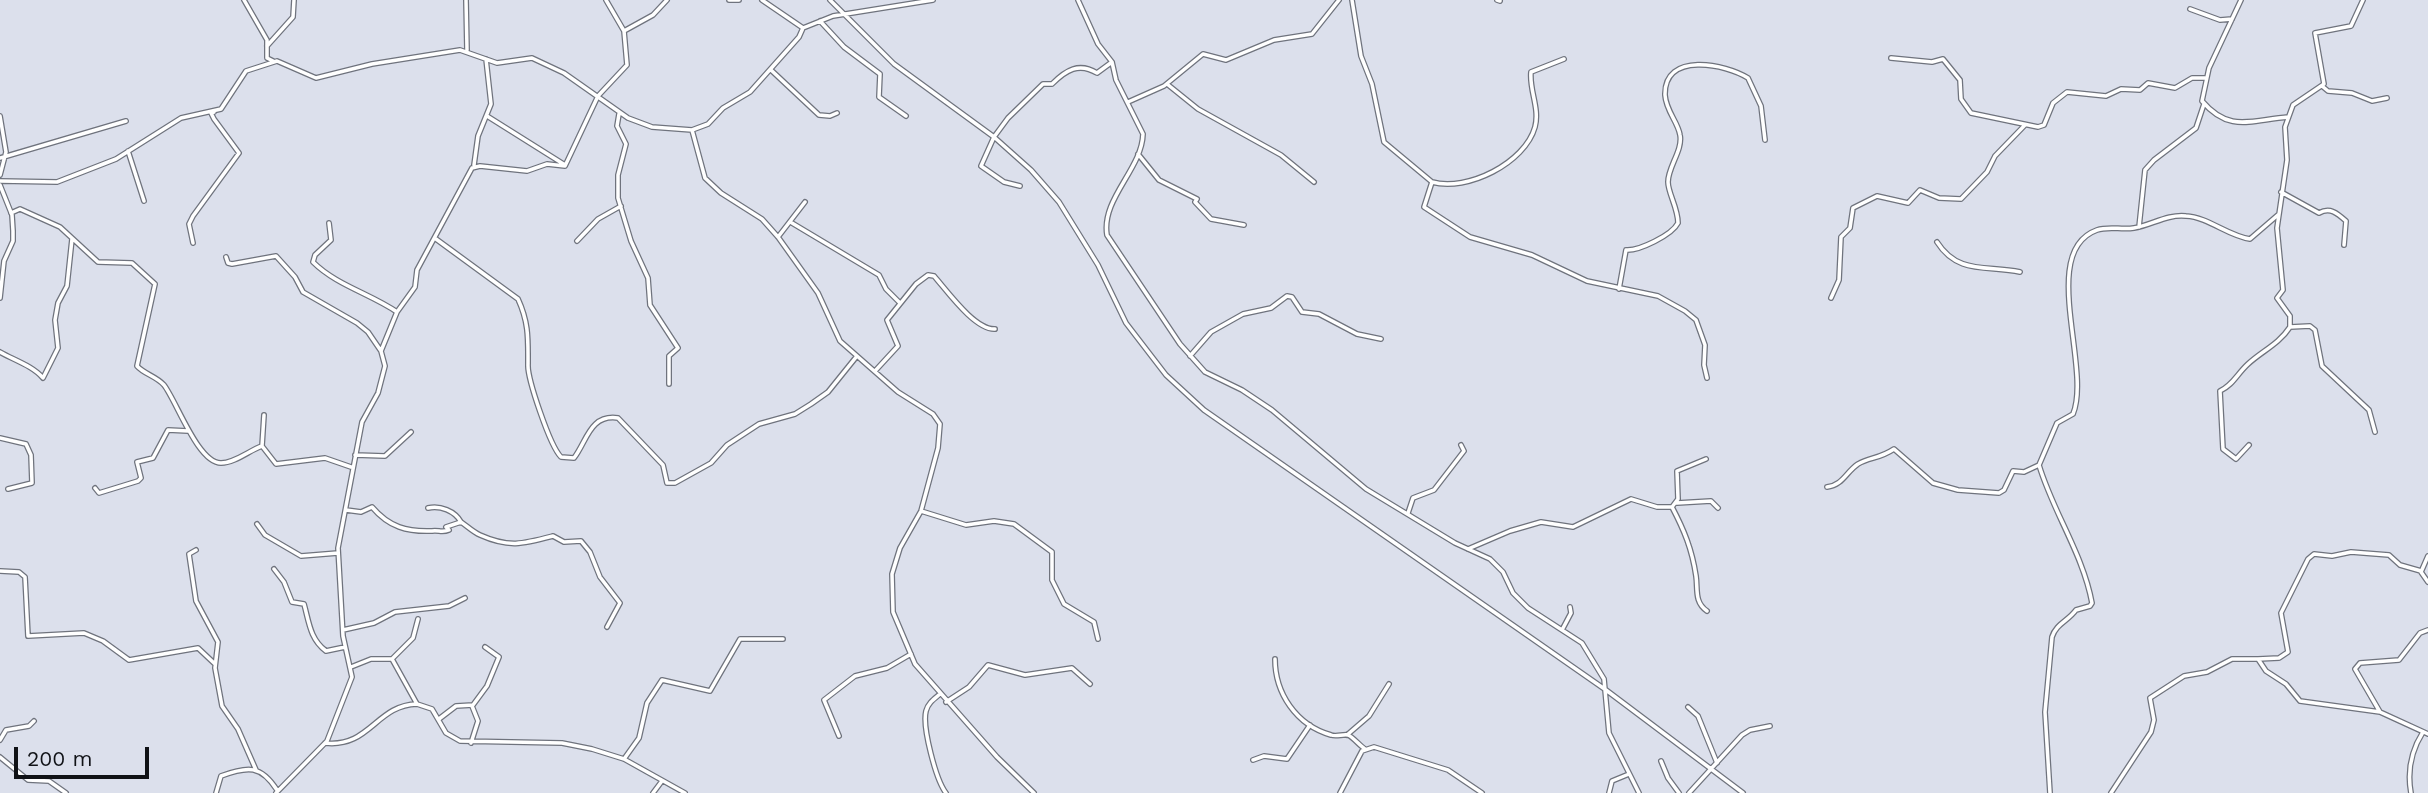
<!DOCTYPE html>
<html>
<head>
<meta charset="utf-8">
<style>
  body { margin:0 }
  #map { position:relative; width:2428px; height:793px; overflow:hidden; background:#dce0ec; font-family:"Work Sans",sans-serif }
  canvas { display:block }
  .scale { position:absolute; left:14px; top:747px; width:135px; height:32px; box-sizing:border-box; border:4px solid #101216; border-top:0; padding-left:9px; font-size:21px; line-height:24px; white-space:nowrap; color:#101216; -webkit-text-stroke:5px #dce0ec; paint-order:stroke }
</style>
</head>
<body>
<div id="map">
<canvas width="2428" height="793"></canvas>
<div class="scale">200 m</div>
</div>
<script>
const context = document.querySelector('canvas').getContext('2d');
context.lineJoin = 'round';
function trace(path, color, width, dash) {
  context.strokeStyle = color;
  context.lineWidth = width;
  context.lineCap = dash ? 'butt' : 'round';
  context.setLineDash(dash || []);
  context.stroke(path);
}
const minor = new Path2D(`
  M244,0l23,40v18l6,3
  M466,0l1,50
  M606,0l18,31
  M729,0h10
  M762,0l41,28 30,-12 100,-16
  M830,0l64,64 100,73 37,33 28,32 39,63 28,58 40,52 38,35 402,280 137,103
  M1078,0l20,44 14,18 4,18 27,54c-1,35 -42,65 -36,101l73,109 25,28 37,18 30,20 94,79 89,54 35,16 13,13 10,21 15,15 54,35 22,36 5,54 30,60
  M1352,0l9,56 11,28 12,58 48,40 -8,25 46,30 62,18 55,26 71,15 27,15 11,9 9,25 -1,20 3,13
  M1497,0l3,1
  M2241,0l-32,68 -7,33c27,32 49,19 86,16
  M2363,0l-12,26 -36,7 9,51 -31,21 -8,22 2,33 -10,68 6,62 -6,8 13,18v11l20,-1 5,4 7,36 47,44 6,22
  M2190,9l30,11 12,-1
  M820,21l24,26 36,27 -1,23 27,19
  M267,46l26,-29 1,-17
  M1891,58l41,4 11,-3 17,21 1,19 10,14 67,14 6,-2 9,-22 14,-11 39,4 15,-7 19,1 8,-7 27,5 17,-10h13
  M771,70l48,45 11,1 7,-3
  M1167,84l31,25 83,46 33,27
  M2322,86l6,5 24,2 20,8 15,-3
  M1128,102l36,-16 39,-32 23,6 48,-20 38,-6 27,-34
  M619,114l-2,12 9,18 -8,31v23l13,43 17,37 2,27 28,43 -9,8v28
  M0,116l6,36 -6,23
  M487,116l78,49
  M692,130l13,48 16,15 41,26 16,18 40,56 22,48 58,51 35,22 7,10 -2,24 -17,63 -21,37 -8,26 1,38 22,52 82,93 37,36
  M128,151l16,50
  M1138,154l21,26 38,19 -2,3 16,17 33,6
  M0,158l126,-37
  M474,165l4,-29 13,-32 -5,-45
  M0,181l57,1 59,-23 65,-41 40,-9 25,-38 31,-10 39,17 56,-14 88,-14 37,13 35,-5 32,15 64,45 24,9 40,3 16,-6 15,-16 27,-16 49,-55 4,-9
  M1432,182c35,10 93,-19 103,-55 5,-19 -6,-37 -4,-55l33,-13
  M0,185l12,30 1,16v10l-9,20 -4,37
  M1020,186l-16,-4 -23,-16 13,-29 14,-19 35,-34h9c14,-14 27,-22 45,-11l15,-11
  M2281,192l38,21c11,-6 18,0 27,8l-2,24
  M11,213l9,-4 40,18 38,35 34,1 23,21 -18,82c7,8 19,10 27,19 13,17 34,78 57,78 14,0 29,-13 41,-17l14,18 49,-6 26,9
  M329,223l2,17 -16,15 -2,7c23,23 58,32 84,50
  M792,223l87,52 7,14 14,14
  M2139,227l6,-57 9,-10 42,-32 8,-24
  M778,237l27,-35
  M436,239l82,60c11,24 10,40 10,65 -1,14 22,82 33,93l13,1c13,-17 16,-44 44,-40l45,47 4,18h8l36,-20 16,-18 32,-21 36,-10 16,-10 17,-12 29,-36
  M577,241l21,-22 23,-13
  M1937,242c21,33 50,23 83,30
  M193,243l-4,-19 4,-8 46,-63 -25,-34 -3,-6 3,-1
  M226,257l2,6 4,1 44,-8 19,21 8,15 54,31 11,9 13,19 4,15 -7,27 -16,29 -24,126 5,88 9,41 -25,64 -51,52
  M1619,289l7,-39c13,1 46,-15 52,-27 0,-15 -10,-30 -10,-41 0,-15 15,-32 12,-47 -2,-13 -14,-24 -15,-40 -1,-44 61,-31 83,-17l13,28 4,34
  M1831,298l8,-18 2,-43 9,-9 3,-20 24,-12 31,7 12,-13 19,8 22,1 26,-27 8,-16 30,-31
  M381,351l16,-39 18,-25 2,-17 55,-102 8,-2 47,5 20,-7 18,2 33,-70 29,-31 -3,-34 29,-16 14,-15
  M0,352c14,8 33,14 43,26l15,-30 -3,-28 3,-17 9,-17 5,-47
  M1190,356l21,-24 32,-18 28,-6 16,-12 5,1 10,15 17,2 38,20 24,5
  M875,371l23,-25 -11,-26 29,-36 12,-9 6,1c14,16 41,54 61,53
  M0,438l26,6 5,11 1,28 -24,6
  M2249,445l-13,14 -13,-10 -3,-58c13,-6 17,-17 28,-27 14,-13 31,-20 42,-37
  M262,446l2,-31
  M355,455l30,1 26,-24
  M1827,487c16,-2 19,-15 31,-23 12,-7 21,-5 36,-15l39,34 25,7 41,3 5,-3 9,-19 11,1 15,-7
  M95,488l4,5 39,-12 3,-3 -4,-16 16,-4 15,-28 20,1
  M1677,503l34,-2 7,7
  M1672,507c12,23 20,42 24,69 2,13 -2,26 11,35
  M428,508c12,-3 27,3 33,14
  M346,510l15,2 11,-5c17,20 35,25 60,24 7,-1 10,2 17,-1l-3,-3 15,-5c6,4 12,10 19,13 29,13 43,9 73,1l11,6 17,-1 9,11 10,25 20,26 -13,24
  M921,511l45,14 28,-4 20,3 38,28v28l12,24 30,18 4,17
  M1408,513l5,-15 21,-8 30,-39 -3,-6
  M257,524l8,11 36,21 37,-3
  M1468,549l42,-18 31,-9 32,5 58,-28 26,8h15l6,-8 -1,-28 29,-12
  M196,550l-7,4 7,47 22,41 -3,26 7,38 16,23 18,41
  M2428,556l-7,16 7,10
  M274,569l10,13 8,20 12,2c5,18 6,35 22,47l19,-4
  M0,571l19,1 6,5 3,59 56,-3 19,8 26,19 69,-12 17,16
  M343,630l31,-7 21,-11 54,-6 16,-8
  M1562,630l9,-17 -1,-6
  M2428,630l-8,3 -21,27 -39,3 -5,6 25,43 48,22
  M392,659l21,-21 5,-19
  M1275,659c0,34 21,66 56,76 5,2 12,-1 17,0 5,2 12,11 17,14
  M351,667l20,-8h21l25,45 15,5 14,24 14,8 102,2 30,6 32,10 61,34
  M940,694c-6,5 -12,9 -14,17 -4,16 10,69 20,82
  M946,702l23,-15 19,-22 37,10 47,-7 18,16
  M1688,707l10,9 19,47
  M2380,712l-80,-11 -14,-17 -20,-13 -8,-12 21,-1 9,-6 -7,-39 27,-54 6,-5 18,2 19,-4 38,3 11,10 21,6
  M439,719l17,-13 17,-1 14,-19 12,-29 -14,-10
  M1347,735l22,-19 20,-32
  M839,736l-15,-36 31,-24 32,-8 24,-14
  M0,740l6,-10 23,-4 5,-5
  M325,743c45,5 51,-38 92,-39
  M471,743l7,-22 -6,-15
  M0,757l28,23 21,1 17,12
  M624,759l15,-21 8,-35 15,-23 48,11 30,-52h43
  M1253,760l11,-4 23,3 23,-34
  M1661,761l7,17 11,15
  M216,793l5,-17c27,-10 40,-11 56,14
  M653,793l9,-12
  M1340,793l22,-42 12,-4 74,23 34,23
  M1609,793l3,-12 17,-7
  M1689,793l53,-58 8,-5 20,-4
  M2050,793l-5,-81 7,-75c4,-13 16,-16 24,-27l14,-4 2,-3c-9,-49 -39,-91 -53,-138l18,-42 16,-9c19,-46 -35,-163 24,-184 11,-4 25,0 37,-2 18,-3 33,-14 52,-12 22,1 42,20 64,23l29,-25
  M2111,793l40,-61 3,-12 -4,-22 34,-22 23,-4 25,-13h26
  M2411,793c-4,-22 0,-42 12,-61`);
trace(minor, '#6f737d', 6);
trace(minor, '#fff', 3.5);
</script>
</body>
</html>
